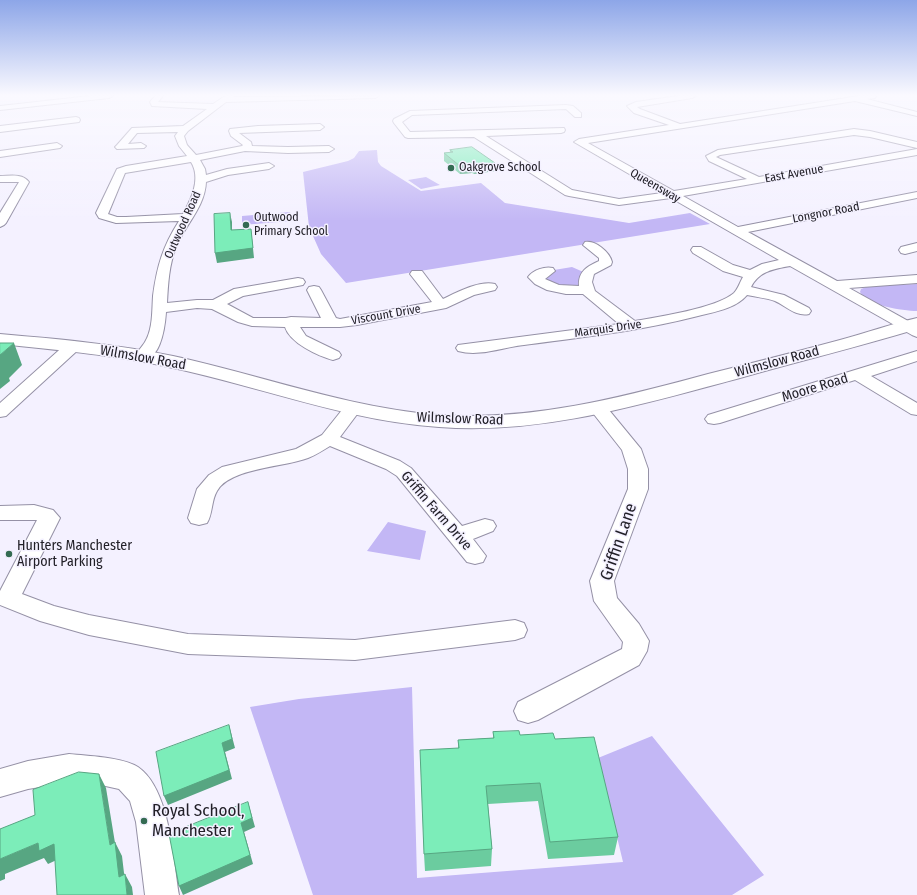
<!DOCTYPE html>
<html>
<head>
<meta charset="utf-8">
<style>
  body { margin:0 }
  canvas { display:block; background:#f4f1ff }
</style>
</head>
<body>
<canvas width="917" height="895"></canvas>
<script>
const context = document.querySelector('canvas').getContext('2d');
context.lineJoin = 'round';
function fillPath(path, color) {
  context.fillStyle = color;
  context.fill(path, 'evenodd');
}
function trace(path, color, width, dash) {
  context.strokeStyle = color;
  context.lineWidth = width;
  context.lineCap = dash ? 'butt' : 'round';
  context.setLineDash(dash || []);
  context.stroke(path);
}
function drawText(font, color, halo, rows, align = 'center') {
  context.font = font + ' "Fira Sans Condensed",sans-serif';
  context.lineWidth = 3;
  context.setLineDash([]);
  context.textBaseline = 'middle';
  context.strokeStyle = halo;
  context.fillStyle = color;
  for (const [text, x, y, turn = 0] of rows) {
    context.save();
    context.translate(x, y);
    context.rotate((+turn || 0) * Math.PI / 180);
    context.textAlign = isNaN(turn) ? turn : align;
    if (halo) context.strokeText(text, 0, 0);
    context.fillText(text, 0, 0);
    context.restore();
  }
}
fillPath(new Path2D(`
  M377,150l1,12 3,4 40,25 60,-8 24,20 124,20 61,-10 20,11 -364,59 -25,-29 -12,-27 -6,-55 45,-11 6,-3 5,-7z
  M426,177l14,8 -19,4 -13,-9z
  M290,212l2,9 -50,4v-9z
  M572,267l16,7 -2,16 -23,-1 -25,-14 10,-4z
  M917,284v27c-15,0 -50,-6 -57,-19l1,-3 8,-3z
  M388,522l38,9 -6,29 -53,-9z
  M412,687l5,191 206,-16 -25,-104 54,-22 112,139 -32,20h-419l-63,-188 49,-8z`), '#c3b7f5');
const minor = new Path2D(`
  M90,96h23l-4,2 -109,12v-4z
  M155,96h8l-5,6 55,2 12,-8h9l-1,1 146,-1 -4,2 -149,4 -38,29 -4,5 3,9 9,10 46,-9 1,-1 -12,-9 -2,-5 1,-2 28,-3 62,-2 4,3 -4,3 -81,3 12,9 1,4 36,1 41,-1 5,3 -5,3 -41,1 -43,-2 -45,9 5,9 1,6 21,-6 42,-6 5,3 -5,3 -41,6 -22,7c-1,25 -21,43 -30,65 -7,18 -8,37 -9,56l30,-3h16l21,-11 64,-11 5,1 2,3 -2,3 -60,11 -16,8 26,14h33l5,-1 30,1 -14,-28 2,-3 5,-1 5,1 2,3 15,28 4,1 92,-17 -22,-28 2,-3h10l21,28c14,-7 37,-19 52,-15l2,3 -2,3 -21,5 -28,13 -89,17 -17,2h-40l6,9 33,16 2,3 -2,3 -6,2c-15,-4 -43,-17 -48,-33l-33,-1 -14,-4 -26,-13 -15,-1 -31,4c-1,16 -6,54 -30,48l-2,-3c3,-5 8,-10 11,-15 8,-13 7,-31 8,-46 4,-30 10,-50 26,-75l-63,2 -17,-5 -3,-5 21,-44 9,-3 61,-10 -8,-10 -4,-10 3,-4 -41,1 -9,11 13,-1 5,3 -2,2 -27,1 -2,-2 2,-2 15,-17 51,-2 24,-17 -55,-3 -2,-4zM191,162c10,16 1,36 -8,52l-57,3h-9l-9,-3 17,-41z
  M678,96h18l-4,2 -55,9 3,2 40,15 179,-28h17l-1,2 -8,1 50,13v4l-62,-15 -267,42 86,48 73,-12 -38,-18 -3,-5 12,-6 136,-21 16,2 47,11v6l-47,-11 -16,-2 -134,20 -4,2 43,20 158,-28v6l-234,41 55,31 179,-35v6l-169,34 89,49 80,-6v8l-68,5 68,38v11l-5,-2 -122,-69c-16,3 -31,5 -39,21l33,8 25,13 2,3 -2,3c-13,3 -23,-8 -34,-13 -9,-3 -19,-4 -28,-6 -12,14 -33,17 -49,21 -58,15 -115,21 -174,29 -21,2 -44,12 -66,6l-2,-3 2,-3 161,-21 -36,-30h-17l-19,-4 -12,-6 -7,-7c5,-7 17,-11 25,-9l2,3 -10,8 14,6 20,1c-1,-15 9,-20 20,-25v-3l-16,-13 2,-3c10,-2 25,10 27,20l-1,3 -17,9 -2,8 3,9 40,30c23,-4 82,-13 99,-28 4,-4 6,-11 9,-16l-20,-6 -30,-18 -2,-3 2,-3h8l32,18 17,5 12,-6 17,-4 -108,-62 -52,7 -50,-9 -4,-1 -91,-58 -66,1 -3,-1 -11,-14 -1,-2 1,-2 16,-8 156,-6 7,1 8,7v4h-6l-9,-8 -154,6 -10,7 8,10 154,-4 1,2 -1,2 -3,1 -75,3 86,54 47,9 43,-6 -88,-51 5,-3 90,-14 -35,-12 -7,-7 9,-4z
  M76,117l3,1 1,2 -1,2 -79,10v-6z
  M57,143l5,3 -2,2 -60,9v-6z
  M0,176c10,0 22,-3 29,6l-23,41 -2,2 -4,2v-14l19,-31h-19z
  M917,243v8l-12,3 -4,-1 -2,-3 2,-3z
  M73,341l6,2 2,3 -2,3 -73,67 -6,1v-14l67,-60z
  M917,351v10l-46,15 46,27v12l-6,-1 -56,-34 -135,43 -6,1 -6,-1 -3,-4 3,-4z
  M598,403l6,1 37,45 7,20v20l-34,92 3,17 22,26 10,17 -2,10 -8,14 -101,55 -10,3 -10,-3 -4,-9 4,-9 104,-53 1,-7 -29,-41 -4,-20 38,-92v-20l-6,-19 -33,-42 3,-4z
  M352,404l6,1 3,4 -21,28 60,24 11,7 51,58 23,-7 8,2 3,5 -3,5 -20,8 13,17 -3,6 -8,2 -8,-2 -70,-86 -11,-7 -56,-23c-7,4 -14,9 -22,12 -23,9 -79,10 -91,33 -6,10 -4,22 -10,32l-8,2 -8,-2 -3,-5 9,-29 12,-14 13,-8 74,-18 26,-14 24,-30z
  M34,505l19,5 7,8 -38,76 32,12 35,9 99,19 167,6 160,-20 9,3 3,7 -3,7 -9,3 -160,20 -167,-6 -99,-19 -49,-14 -40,-16v-14l37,-71h-37v-14z
  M69,754c18,2 54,3 69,13 32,22 35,92 41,128h-34l-9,-73 -6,-21 -11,-12 -18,-4 -32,-3 -41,7 -28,8v-28l28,-8z`);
const major = new Path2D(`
  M917,318v11c-59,18 -118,32 -177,49 -98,26 -198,57 -301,49 -91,-6 -177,-40 -266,-59 -57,-13 -115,-18 -173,-24v-10c58,5 116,10 173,22 88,19 175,52 266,59 92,6 181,-17 269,-41 44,-11 88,-22 132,-34 26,-7 51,-16 77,-22z`);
trace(minor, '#9591a6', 2);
trace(major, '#9591a6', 2);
fillPath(minor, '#fff');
fillPath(major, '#fff');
fillPath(new Path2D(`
  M450,150l45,13v8l-21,3 -2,-1 -12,1 -16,-13v-8l6,-1z
  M493,732l62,7 63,98 -4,18 -66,4 -10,-58 -50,3 4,45 -1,17 -66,5 -1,-17 34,-106v-8l35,-2z`), '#6bcc9f');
fillPath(new Path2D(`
  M495,163v8l-21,3v-8z
  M472,164v9l-12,1v-8z
  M230,213l2,9v18l-1,-10z
  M251,229l3,29 -37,5 -2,-10z
  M14,343l8,22 -13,13 1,3 -10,8v-34z
  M229,725l6,23 -10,4 7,27 -64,26 -4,-9 58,-53z
  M99,774l7,14 10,61 -1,-7 7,14 4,34 -7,-13 -9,-32z
  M248,802l7,25 -11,5 9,32 -70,31 -4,-9 62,-63z
  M38,843l16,1 9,13 -15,7 -4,-6 -39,16v5l-5,2v-22z
  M125,874l7,13 1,8h-6z`), '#57a682');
const building = new Path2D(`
  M472,147l23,16 -21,3 -2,-2 -12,2 -16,-13 9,-1 -3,-2z
  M230,213l1,17 20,-1 2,19 -38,5 -1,-39z
  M0,343h14l-14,12z
  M229,725l3,14 -10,4 7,27 -65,26 -8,-44z
  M519,731l1,4 33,-2 2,6 39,-2 24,100 -68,5 -10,-59 -54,3 6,63 -68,5 -4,-104 39,-2 -1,-8 36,-2 -1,-6z
  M79,772l20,2 11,71 5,-3 4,35 6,-3 2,21h-70l-3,-51 -15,7 -1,-8 -38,16v-30l35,-14 -2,-25z
  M248,802l4,16 -11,5 9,32 -71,31 -10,-52z`);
fillPath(building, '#7cedb9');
trace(building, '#57a682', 1);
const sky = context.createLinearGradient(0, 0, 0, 221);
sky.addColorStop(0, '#8da6e8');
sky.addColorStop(0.43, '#faf9ff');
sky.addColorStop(1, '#faf9ff00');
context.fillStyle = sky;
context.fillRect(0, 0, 917, 221);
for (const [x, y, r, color] of [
  [451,168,4,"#346b52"],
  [246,225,4,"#346b52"],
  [9,554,4,"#346b52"],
  [144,821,4,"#346b52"]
]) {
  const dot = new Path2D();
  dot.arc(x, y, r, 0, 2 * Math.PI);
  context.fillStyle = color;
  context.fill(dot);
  trace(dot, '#f4f1ff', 1.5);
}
drawText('12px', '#222028', '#f4f1ff', [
  ["Oakgrove School",459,168],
  ["Outwood",254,218],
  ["Primary School",254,232]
], 'left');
drawText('12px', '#222028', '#f4f1ff', [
  ["East Avenue",794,174,-10],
  ["Queensway",655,186,30],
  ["Longnor Road",826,213,-11],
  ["Outwood Road",183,225,-66],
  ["Viscount Drive",386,315,-10],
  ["Marquis Drive",608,329,-8]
]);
drawText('14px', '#222028', '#f4f1ff', [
  ["Wilmslow Road",143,358,10],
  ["Wilmslow Road",777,362,-15],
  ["Moore Road",815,388,-17],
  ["Wilmslow Road",460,419,2],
  ["Griffin Farm Drive",436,511,49]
]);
drawText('14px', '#222028', '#f4f1ff', [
  ["Hunters Manchester",17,546],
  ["Airport Parking",17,562]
], 'left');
drawText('17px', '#222028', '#f4f1ff', [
  ["Griffin Lane",619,542,-71]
]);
drawText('17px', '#222028', '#f4f1ff', [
  ["Royal School,",152,811],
  ["Manchester",152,831]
], 'left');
</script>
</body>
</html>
